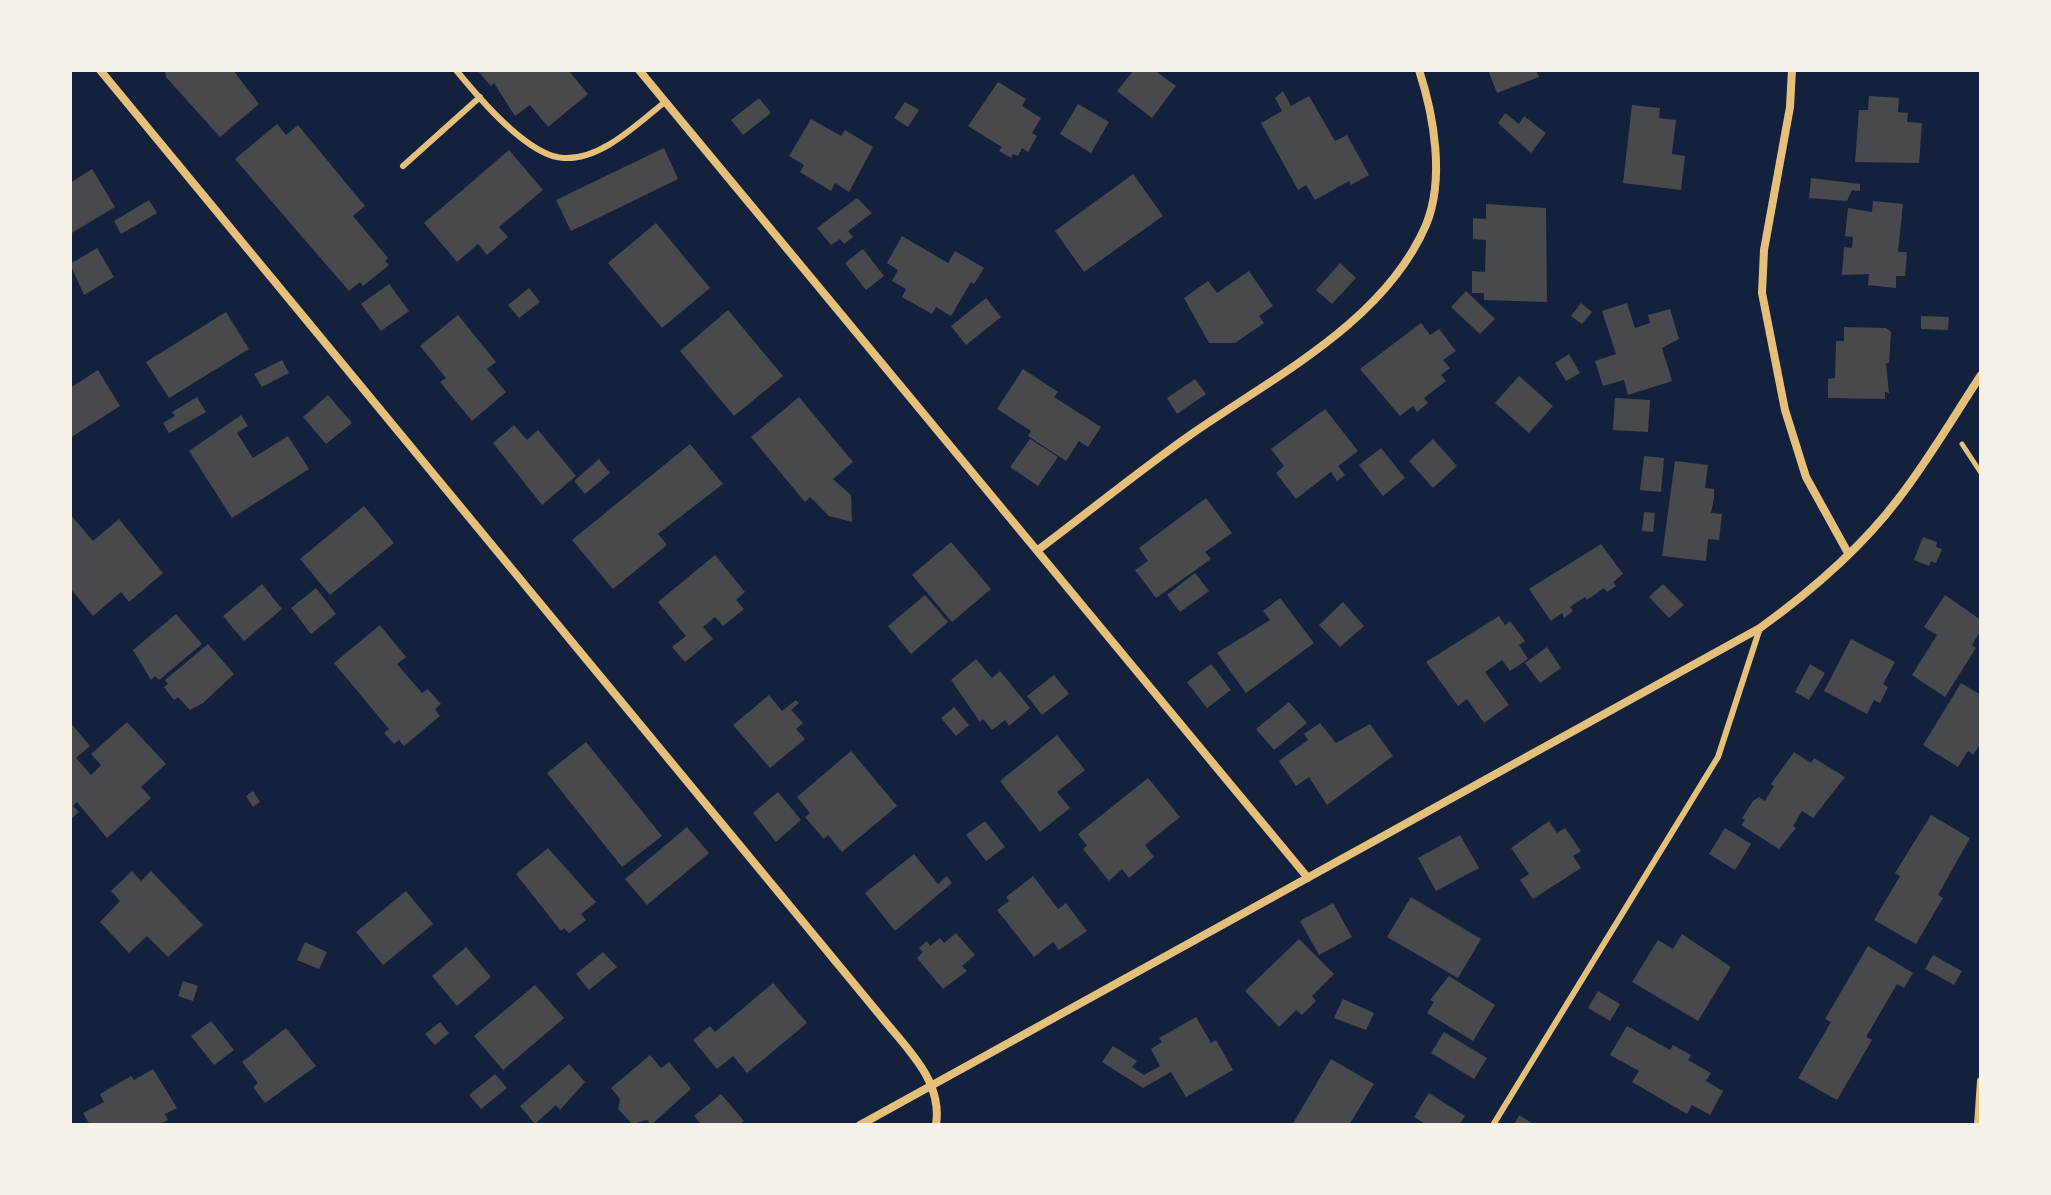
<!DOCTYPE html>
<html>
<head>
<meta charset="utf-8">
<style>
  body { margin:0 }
  #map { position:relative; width:2051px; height:1195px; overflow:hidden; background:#14213d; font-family:"PT Sans Narrow",sans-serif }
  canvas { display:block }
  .frame { position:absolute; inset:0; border:72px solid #f6f1e7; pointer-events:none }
</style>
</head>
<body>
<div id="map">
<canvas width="2051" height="1195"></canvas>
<div class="frame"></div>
</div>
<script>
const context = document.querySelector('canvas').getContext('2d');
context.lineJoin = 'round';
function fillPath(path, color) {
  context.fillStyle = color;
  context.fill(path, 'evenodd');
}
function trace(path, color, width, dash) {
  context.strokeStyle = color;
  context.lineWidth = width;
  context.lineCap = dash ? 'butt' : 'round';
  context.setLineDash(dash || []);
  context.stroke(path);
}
fillPath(new Path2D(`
  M165,70h68l26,34 -39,33 -54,-60z
  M477,70h91l20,24 -40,33 -18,-22 -15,11 -21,-33 -3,3z
  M1134,70h20l22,16 -24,32 -35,-27z
  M1488,70h48l3,7 -42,16z
  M998,82l28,17 -4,7 19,12 -9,15 5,3 -9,16 -6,-4 -4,8 -5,-2 -2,4 -12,-7 3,-4 -34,-21z
  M1283,91l8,15 18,-10 26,45 12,-6 22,40 -18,10 -2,-4 -34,19 -9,-15 -8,5 -37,-67 21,-12 -7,-13z
  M1869,96l30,2 -1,14 10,1 -1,9 15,1 -3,40 -64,-1 4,-52h9z
  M759,98l12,15 -28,22 -12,-15z
  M905,102l14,8 -11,17 -14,-9z
  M1078,104l31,18 -18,31 -31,-19z
  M1632,105l28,3 -1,10 17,2 -4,34 13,2 -4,34 -58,-7z
  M1505,113l14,11 5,-8 22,17 -15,20 -33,-30z
  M811,119l30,17 4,-6 28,17 -24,45 -14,-9 -4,8 -31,-19 4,-7 -15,-9z
  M277,124l9,11 12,-10 67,81 -12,10 35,42 -3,3 4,4 -26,21 -3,-4 -11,9 -114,-132z
  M664,148l14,31 -107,52 -15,-31z
  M509,150l34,40 -44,37 9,10 -21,18 -9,-11 -21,18 -33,-39z
  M92,169l23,38 -45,27v-51z
  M1133,174l30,42 -79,56 -29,-41z
  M1811,178l49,6v7l-8,-1 -5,11 -38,-3z
  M857,198l15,15 -24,18 5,6 -9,7 -4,-5 -9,6 -14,-17z
  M149,200l8,13 -36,21 -7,-13z
  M1873,201l30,3 -5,48h9l-2,24h-9v12l-28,-3 1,-11 -27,1 2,-28 8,1 1,-11 -8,-1 3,-28 24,4z
  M1486,204l60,4 1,94 -63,-2v-7h-12v-22l13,1 1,-32 -13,-1v-21l13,1z
  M656,223l54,65 -48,40 -54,-65z
  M902,236l46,27 7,-12 29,17 -10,16 -3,-2 -20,34 -15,-9 -4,7 -30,-17 4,-8 -14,-8 6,-11 -11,-7z
  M97,248l17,29 -30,18 -14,-31z
  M863,249l21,27 -18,14 -21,-27z
  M1340,263l16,15 -24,26 -16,-14z
  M1249,271l24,35 -14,10 5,7 -29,20h-26l-25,-45 24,-17 9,12z
  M389,284l20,27 -28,20 -20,-27z
  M529,288l11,14 -21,16 -11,-13z
  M1466,291l29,28 -15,15 -29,-27z
  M986,298l15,19 -35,28 -15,-19z
  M1581,303l11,9 -10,12 -11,-8z
  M1627,303l8,25 15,-5 -2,-8 22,-6 9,30 -17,9 10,33 -44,14 -4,-15 -21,6 -8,-25 21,-7 -14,-43z
  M728,310l55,66 -49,40 -54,-65z
  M226,312l23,37 -80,49 -23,-36z
  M458,315l38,47 -9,7 19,23 -34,29 -32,-39 6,-4 -26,-32z
  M1921,316l28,1 -1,13 -27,-1z
  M1421,323l9,12 9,-6 17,22 -13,9 7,8 -9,7 5,6 -22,17 4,5 -11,9 -4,-6 -13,10 -40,-47z
  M1844,327l42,1 5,4 -2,31h-3l3,30 -4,-1v7l-57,-1v-19l7,-1 1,-37h8z
  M1569,354l11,19 -14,8 -11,-18z
  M282,360l7,13 -27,14 -8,-13z
  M1023,369l35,23 -4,5 47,30 -13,20 -9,-6 -13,20 -38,-25 3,-5 -34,-22z
  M98,370l22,36 -50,32v-50z
  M1519,376l34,30 -24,27 -34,-30z
  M1195,379l11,15 -29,20 -10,-16z
  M328,395l24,28 -26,21 -23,-27z
  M197,397l9,15 -37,21 -6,-10 12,-7 -3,-4z
  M799,397l54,65 -20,17 18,16 1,27 -23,-6 -19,-19 -5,5 -54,-65z
  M1615,398l35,2 -2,32 -35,-2z
  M1325,409l33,42 -20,15 7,9 -8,6 -6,-9 -35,27 -20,-26 8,-7 -13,-17z
  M241,415l7,11 -11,7 16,25 35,-22 21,33 -77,49 -43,-67z
  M514,425l13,15 11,-10 38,46 -34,29 -49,-62z
  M1030,439l28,18 -20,29 -28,-19z
  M1433,439l24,27 -24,22 -24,-27z
  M690,444l33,40 -65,50 9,11 -54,44 -41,-49z
  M1381,448l24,30 -22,18 -24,-31z
  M1644,456l20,2 -3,34 -21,-2z
  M599,459l11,14 -25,21 -11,-13z
  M1675,461l33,4 -3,23 9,1v9l-3,15 11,1 -3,26 -11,-1 -2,22 -44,-5z
  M1206,498l26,35 -27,19 6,7 -55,39 -21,-28 13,-9 -9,-13z
  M364,506l30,37 -64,52 -30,-36z
  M1644,512l11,1 -2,19 -11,-1z
  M70,514l23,27 26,-22 44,54 -34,29 -8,-10 -28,24 -23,-28z
  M1923,537l14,5 -1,5 6,2 -6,14 -5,-2 -2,5 -15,-6z
  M951,542l40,47 -39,33 -40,-47z
  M1601,544l22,30 -10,8 3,4 -9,6 -3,-4 -17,12 -2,-3 -15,10 3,4 -9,7 -2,-5 -11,8 -22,-32z
  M715,555l30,37 -9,8 8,9 -21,17 -8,-9 -12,10 10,12 -28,23 -13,-15 14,-11 -28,-34z
  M1195,573l14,18 -29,21 -13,-17z
  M262,584l20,25 -38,32 -21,-25z
  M1663,584l21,21 -15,13 -20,-21z
  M316,588l20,26 -25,20 -20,-26z
  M925,595l23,27 -37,32 -23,-28z
  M1945,595l36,25v10l-9,15 4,3 -31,49 -33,-22 25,-40 -13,-8z
  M1280,598l34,45 -68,50 -29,-40 53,-33 -7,-9z
  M1343,602l21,24 -24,21 -21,-22z
  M176,614l26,30 -43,36 -4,-4 -4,4 -18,-30z
  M1499,616l6,9 5,-4 15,20 -6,4 9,14 -18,12 -8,-11 -17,12 24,33 -25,18 -17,-24 -9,7 -32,-44z
  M380,625l26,32 -9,7 25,29 6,-4 13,15 -6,5 5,7 -36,30 -5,-6 -5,4 -10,-11 5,-4 -55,-66z
  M1851,639l44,23 -12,22 5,3 -8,16 -6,-3 -7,14 -43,-23z
  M208,644l26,30 -31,29 -13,7 -12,-13 -4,3 -10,-13 4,-3 -3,-4z
  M1547,647l14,21 -21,15 -15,-20z
  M976,659l16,19 8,-7 30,37 -21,18 -4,-6 -13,10 -9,-11 -3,3 -29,-42z
  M1211,664l20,26 -24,18 -20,-26z
  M1810,664l15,9 -16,27 -14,-8z
  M1054,675l15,19 -27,21 -15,-19z
  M1961,683l20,12v48l-8,12 -5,-4 -10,16 -35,-22z
  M769,695l13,16 14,-11 3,3 -8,7 12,13 -7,6 9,10 -35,29 -37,-43z
  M1289,702l18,21 -33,27 -18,-21z
  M954,707l15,18 -13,11 -15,-18z
  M70,722l20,24 -14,12 15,17 10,-10 -10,-11 36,-32 39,42 -25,23 10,11 -44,40 -30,-36 -4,4 6,6 -9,8z
  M1320,723l16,20 34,-19 23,32 -66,49 -18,-28 -13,9 -17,-25 29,-21 -4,-6z
  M1057,735l28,35 -28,22 13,16 -30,24 -40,-51z
  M586,742l76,94 -40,31 -75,-94z
  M851,751l46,55 -55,46 -14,-17 -4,4 -19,-22 5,-4 -13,-16z
  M1794,752l17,11 3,-5 31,19 -32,41 -11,-7 -9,15 3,2 -17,21 -38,-24 4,-5 -3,-2 11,-17 6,-4 6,4 9,-15 -3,-2z
  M1148,778l32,39 -35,28 9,12 -25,21 -7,-9 -13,12 -26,-32 4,-3 -9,-12z
  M253,791l7,11 -7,5 -7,-11z
  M778,792l23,28 -25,22 -23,-29z
  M1931,815l39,23 -32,57 5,3 -27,46 -42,-24 26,-44 -5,-3z
  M985,821l20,26 -19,14 -20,-26z
  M1549,821l8,12 8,-5 16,23 -8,5 8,12 -48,31 -13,-19 9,-6 -18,-26z
  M687,827l22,26 -62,52 -22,-26z
  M1725,828l26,16 -16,26 -26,-16z
  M1460,835l19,33 -43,23 -18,-33z
  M548,848l48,54 -15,12 5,6 -17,13 -5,-5 -3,3 -45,-57z
  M914,854l24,30 9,-8 5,7 -57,48 -30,-38z
  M132,871l9,10 10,-10 52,54 -35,32 -21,-21 -18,17 -29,-31 20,-21 -9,-10z
  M1033,876l25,33 8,-6 21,28 -28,19 -6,-8 -19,15 -37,-47 12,-9 -3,-4z
  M406,891l27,33 -50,41 -27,-33z
  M1411,897l70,42 -23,39 -71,-41z
  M1333,903l19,34 -33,18 -19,-34z
  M956,933l19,22 -13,11 5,5 -24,18 -26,-31 6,-6 -4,-4 8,-7 3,5 10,-8 4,5z
  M1682,934l49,33 -33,54 -66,-39 26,-42 15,9z
  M1299,939l35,35 -22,22 4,5 -14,14 -6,-5 -17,17 -34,-36z
  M305,942l22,10 -8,17 -22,-9z
  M1868,946l45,27 -9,15 -7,-4 -31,53 6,3 -35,60 -39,-22 33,-56 -6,-3z
  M466,947l25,30 -34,29 -25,-30z
  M603,952l14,15 -28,23 -13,-16z
  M1933,955l29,16 -8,14 -29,-16z
  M1449,976l46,29 -22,36 -46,-28 7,-11 -4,-2z
  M183,981l15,5 -5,15 -15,-5z
  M773,983l34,40 -60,50 -14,-17 -16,13 -24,-29 17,-14 5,6z
  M535,985l29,33 -61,52 -29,-34z
  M1598,991l22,13 -10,17 -22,-13z
  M1343,999l31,14 -8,17 -32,-12z
  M1196,1017l15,26 5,-3 17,30 -47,27 -15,-25 -28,16 -41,-26 11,-16 24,15 -5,6 12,8 16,-9 -9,-17 11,-7 -3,-4z
  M211,1021l23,29 -20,15 -23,-29z
  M440,1022l9,11 -14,12 -10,-11z
  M1627,1026l43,24 3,-5 18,10 -3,5 23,13 -5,8 17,10 -13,24 -18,-10 -5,9 -55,-32 7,-11 -29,-16z
  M286,1028l30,38 -51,37 -12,-16 5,-4 -16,-21z
  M1444,1032l43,26 -13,21 -43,-26z
  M650,1055l11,13 8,-6 22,27 -40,36 -4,-5 -15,4 -14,-15 2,-10 -9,-11z
  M1331,1059l43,25 -25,41h-57z
  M569,1064l16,18 -25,28 -4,-5 -21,19 -15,-18z
  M153,1069l24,39 -12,6 3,6 -10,5h-68l-7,-12 21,-11 -4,-8 31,-18 3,4z
  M495,1074l12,14 -26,21 -12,-14z
  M1429,1093l36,23 -6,9h-32l-13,-8z
  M721,1094l23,27 -5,4h-37l-8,-9z
  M1519,1115l16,10h-21z`), '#48494c');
trace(new Path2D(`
  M1962,444l19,29`), '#e5c07b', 5);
trace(new Path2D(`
  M456,70c22,27 72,87 108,88 38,2 74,-35 101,-56
  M403,166l77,-69
  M1493,1125l225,-368 42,-129`), '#e5c07b', 6);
trace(new Path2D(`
  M100,70l779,944c27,34 64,66 57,111
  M639,70l669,808
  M1792,70l-2,37 -26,143 -2,43 23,117 21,67 42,76
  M1038,550c52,-39 102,-80 155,-117 82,-57 191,-111 233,-208 19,-46 8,-109 -7,-155
  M860,1125l900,-497c50,-36 102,-81 139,-130 30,-39 55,-82 82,-123
  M1978,1125l3,-44`), '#e5c07b', 8);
</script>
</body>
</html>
